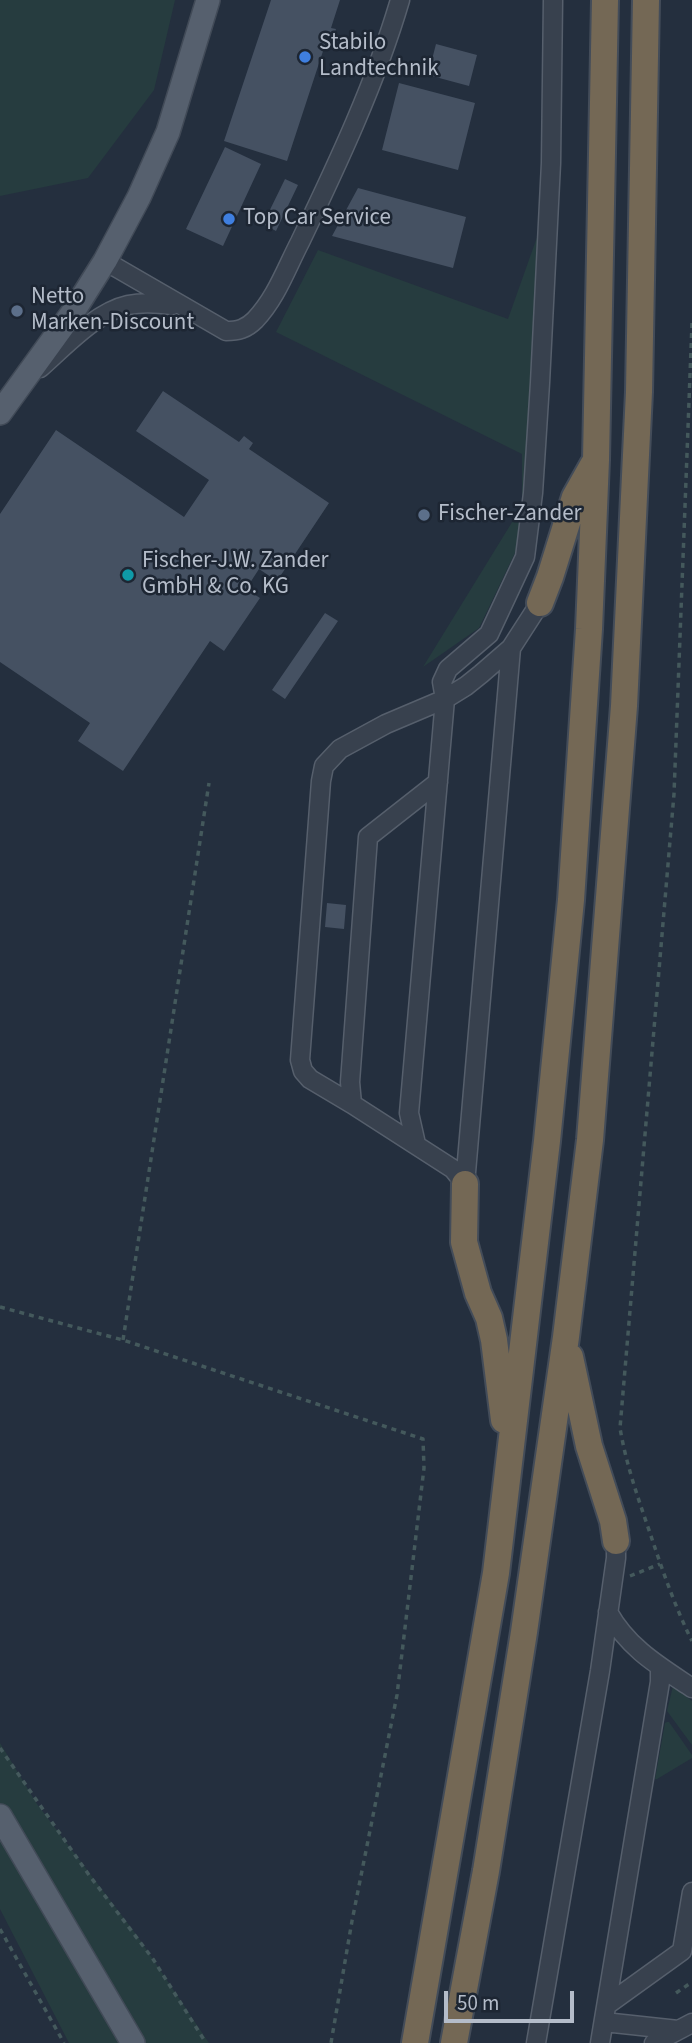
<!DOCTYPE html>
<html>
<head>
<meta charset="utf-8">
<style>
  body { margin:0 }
  #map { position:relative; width:692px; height:2043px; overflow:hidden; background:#242f3e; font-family:"Source Sans 3",sans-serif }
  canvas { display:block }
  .scale { position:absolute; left:444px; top:1991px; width:130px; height:32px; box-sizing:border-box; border:4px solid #b4bcc9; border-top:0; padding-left:9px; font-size:21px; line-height:24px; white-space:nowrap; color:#b4bcc9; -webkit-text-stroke:5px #1d2633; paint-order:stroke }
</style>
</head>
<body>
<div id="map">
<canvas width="692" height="2043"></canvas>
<div class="scale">50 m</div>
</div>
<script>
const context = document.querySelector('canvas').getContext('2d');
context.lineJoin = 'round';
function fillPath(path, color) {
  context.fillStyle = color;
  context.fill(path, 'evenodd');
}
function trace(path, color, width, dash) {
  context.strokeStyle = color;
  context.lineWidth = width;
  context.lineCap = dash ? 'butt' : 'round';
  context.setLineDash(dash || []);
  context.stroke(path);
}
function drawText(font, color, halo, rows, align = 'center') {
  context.font = font + ' "Source Sans 3",sans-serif';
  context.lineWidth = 5;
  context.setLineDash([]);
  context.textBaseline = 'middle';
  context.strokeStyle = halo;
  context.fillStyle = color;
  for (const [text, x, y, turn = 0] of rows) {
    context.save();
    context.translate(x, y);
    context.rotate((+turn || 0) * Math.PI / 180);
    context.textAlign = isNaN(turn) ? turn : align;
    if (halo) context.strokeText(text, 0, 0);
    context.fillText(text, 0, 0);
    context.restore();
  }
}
fillPath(new Path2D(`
  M0,0h175l-21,90 -66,88 -88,18z
  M541,226l-16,306 -46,96 -56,39 99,-161v-52l-246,-122 42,-82 190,69z
  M673,1686l19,15v44l-25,-34z
  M667,1722h2l23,33v3l-35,21h-2l10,-56z
  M0,1743l37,61 101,133 71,106h-140l-69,-134z`), '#263c3f');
fillPath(new Path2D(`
  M271,0h69l-9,28 5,1 -5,15 -5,-2 -39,119 -63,-20z
  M436,44l41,11 -8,31 -41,-11z
  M399,83l76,20 -17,67 -76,-20z
  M225,147l36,17 -38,82 -37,-17z
  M285,179l13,6 -22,46 -13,-7z
  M358,188l108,29 -13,51 -121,-32z
  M163,391l76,51 5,-6 9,7 -4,6 80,54 -52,78 -18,-12 -13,20 14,9 -36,53 -14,-10 -87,130 -45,-30 12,-18 -90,-61v-148l56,-84 128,87 25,-37 -73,-49z
  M325,613l13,8 -53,78 -13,-9z
  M327,903l19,2 -2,24 -19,-2z`), '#455162');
const minor = new Path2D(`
  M105,261l121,70c12,0 20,-2 29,-11 21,-22 31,-51 45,-78 37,-77 76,-160 100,-242
  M40,368c24,-21 56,-56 88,-63 15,-3 29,-2 44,0
  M352,1104l-2,-22 18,-245 70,-55
  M416,1144l-7,-31 36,-414 -3,-17 6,-13 41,-35 36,-77 8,-64 7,-110 11,-220 2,-163
  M465,1184l-12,-15 -101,-65 -42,-25 -7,-8 -3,-11 21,-279 3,-15 16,-17 46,-25 59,-25 21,-13 15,-12 30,-26 29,-45
  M465,1184l46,-536
  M608,1612c20,36 51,54 84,76
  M607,2005l75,-54 10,-59
  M604,2022l74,8
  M536,2043l64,-372 16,-113v-17
  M600,2043l60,-361v-15
  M654,2043l38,-20`);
const major = new Path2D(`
  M0,413l73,-101 32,-51 34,-64 29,-65 40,-132
  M0,1816l133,227`);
const highway = new Path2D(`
  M540,603l10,-26 25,-80 18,-32
  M465,1184l-1,58 14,51 11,25 5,22 10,80
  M570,1357l19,89 24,75 3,20
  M415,2043l81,-470 51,-432 24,-241 18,-271 7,-169 9,-460
  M454,2043l32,-172 38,-239 42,-295 24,-197 34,-434 15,-314 7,-392`);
trace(minor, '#565f6c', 21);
trace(major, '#414a57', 26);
trace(highway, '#434c59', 30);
trace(new Path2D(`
  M692,323l-18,471 -54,634c6,36 18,70 30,105 12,36 25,74 42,108
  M0,1307l123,33 300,99 1,29 -27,227 -45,226 -21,122
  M123,1340l86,-557
  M630,1576l30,-12
  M0,1748l89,127 64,84 53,84
  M0,1929l64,114
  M676,1993l16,-11`), '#44595c', 3.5, [5, 5]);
trace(minor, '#38414e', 18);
trace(major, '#56606e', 23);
trace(highway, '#746855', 26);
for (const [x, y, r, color] of [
  [305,57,7,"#3f7fe0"],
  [229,219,7,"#3f7fe0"],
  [17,311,7,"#5c6f8a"],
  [424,515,7,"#5c6f8a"],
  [128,575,7,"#0f9aa8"]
]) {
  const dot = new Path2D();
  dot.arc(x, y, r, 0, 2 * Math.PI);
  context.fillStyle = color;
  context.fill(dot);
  trace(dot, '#1d2633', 2.5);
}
drawText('23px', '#b4bcc9', '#1d2633', [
  ["Stabilo",319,44],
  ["Landtechnik",319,70],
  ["Top Car Service",243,219],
  ["Netto",31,298],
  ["Marken-Discount",31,324],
  ["Fischer-Zander",438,515],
  ["Fischer-J.W. Zander",142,562],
  ["GmbH & Co. KG",142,588]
], 'left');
</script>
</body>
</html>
